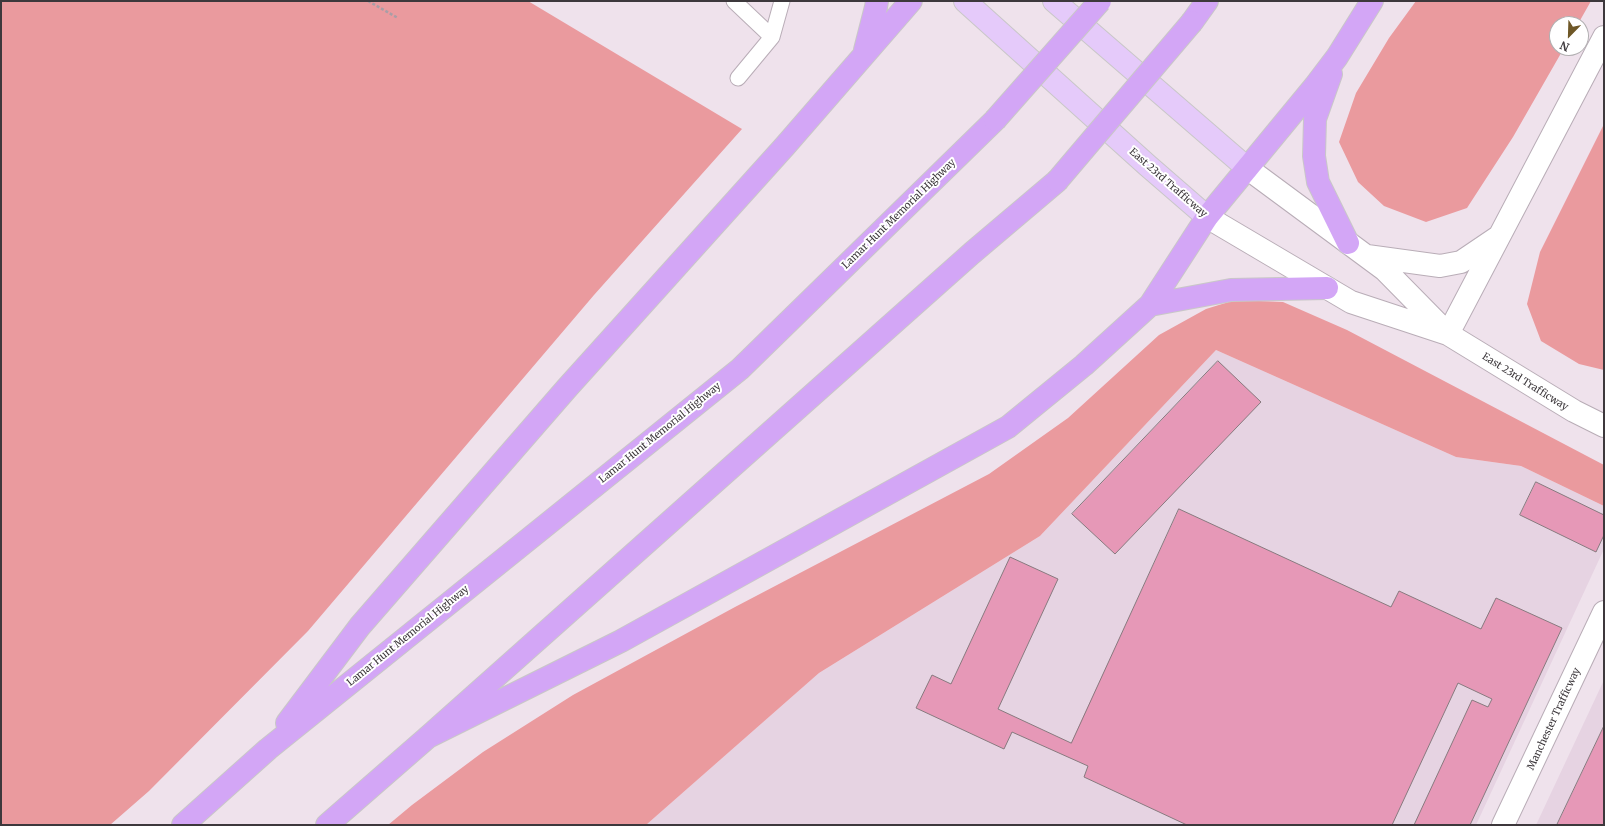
<!DOCTYPE html>
<html>
<head>
<meta charset="utf-8">
<style>
  body { margin:0 }
  #map { position:relative; width:1605px; height:826px; overflow:hidden; background:#efe2ec; font-family:Merriweather,serif }
  canvas { display:block }
  .frame { position:absolute; inset:0; border:2px solid #3d383c; pointer-events:none }
  .north { position:absolute; left:1549px; top:16px; width:40px; height:40px; box-sizing:border-box; background:#fff; border:1px solid #b1afb1; border-radius:50%; rotate:203deg; font-size:11px; font-weight:700; line-height:16px; text-align:center; color:#3d383c }
  .north::after { content:''; display:block; margin:auto; width:14px; height:18px; background:#6e5727; clip-path:polygon(50% 0,100% 100%,50% 72%,0 100%) }
</style>
</head>
<body>
<div id="map">
<canvas width="1605" height="826"></canvas>
<div class="frame"></div>
<div class="north">N</div>
</div>
<script>
const context = document.querySelector('canvas').getContext('2d');
context.lineJoin = 'round';
function fillPath(path, color) {
  context.fillStyle = color;
  context.fill(path, 'evenodd');
}
function trace(path, color, width, dash) {
  context.strokeStyle = color;
  context.lineWidth = width;
  context.lineCap = dash ? 'butt' : 'round';
  context.setLineDash(dash || []);
  context.stroke(path);
}
function drawText(font, color, halo, rows, align = 'center') {
  context.font = font + ' Merriweather,serif';
  context.lineWidth = 4;
  context.setLineDash([]);
  context.textBaseline = 'middle';
  context.strokeStyle = halo;
  context.fillStyle = color;
  for (const [text, x, y, turn = 0] of rows) {
    context.save();
    context.translate(x, y);
    context.rotate((+turn || 0) * Math.PI / 180);
    context.textAlign = isNaN(turn) ? turn : align;
    if (halo) context.strokeText(text, 0, 0);
    context.fillText(text, 0, 0);
    context.restore();
  }
}
fillPath(new Path2D(`
  M1216,350l240,107 65,9 83,40v43l-128,276h-830l173,-152 221,-137z
  M1604,680v145h-68z`), '#e6d3e2');
fillPath(new Path2D(`
  M1,1h527l214,128 -148,166 -286,336 -159,160 -39,34h-109z
  M1416,1h175l-13,23h-21v24h7l-51,89 -46,71 -41,14 -42,-16 -26,-24 -19,-40 17,-49 33,-55z
  M1604,124v246l-25,-6 -38,-23 -14,-37 13,-52z
  M1235,300l48,2 64,28 257,135v41l-83,-40 -65,-9 -240,-107 -176,186 -221,137 -173,152h-258l24,-20 71,-53 90,-57 162,-88 254,-133 79,-56 91,-83 47,-26z`), '#ea9a9e');
const building = new Path2D(`
  M1218,361l43,41 -146,152 -43,-40z
  M1536,482l68,33v20l-8,17 -76,-37z
  M1179,509l212,98 8,-16 82,38 15,-31 66,30 -92,197h-56l58,-125 16,7 4,-8 -34,-16 -66,142h-205l-103,-48 4,-11 -76,-34 -8,17 -88,-41 16,-33 19,9 59,-127 48,22 -60,130 73,34z
  M1604,726v99h-47z`);
fillPath(building, '#e698b7');
trace(building, '#887a7f', 1);
const service = new Path2D(`
  M734,1l38,36
  M738,78l34,-41 10,-36`);
const secondary = new Path2D(`
  M1247,168l138,102 61,62
  M1207,217l144,85 97,32 126,77 30,15
  M1367,256l73,10 21,-4 37,-25
  M1448,334l156,-297
  M1503,825l101,-213`);
const primary = new Path2D(`
  M965,1l182,164 60,52
  M1054,1l193,167`);
const motorway = new Path2D(`
  M1192,22l15,-21
  M865,50l11,-43 1,-6
  M1331,74l-16,45 -1,37 4,26 30,61
  M1150,305l81,-15 96,-2
  M287,723l73,-97 207,-238 218,-242 126,-145
  M428,737l193,-96 387,-214 76,-62 66,-60 57,-88 108,-131 22,-29 35,-56
  M183,825l85,-76 472,-380 255,-249
  M327,825l101,-88 544,-484 85,-72`);
trace(service, '#b9adb7', 17);
trace(secondary, '#b9adb7', 24);
trace(primary, '#c9c7c8', 24);
trace(motorway, '#c9c7c8', 24);
trace(new Path2D(`
  M368,1l30,17`), '#a89ea6', 2.5, [3, 2]);
trace(service, '#fff', 15);
trace(secondary, '#fff', 22);
trace(primary, '#e5cafa', 22);
trace(motorway, '#d3a6f6', 22);
const motorwayBridge = new Path2D(`
  M995,120l105,-119
  M1057,181l135,-159`);
trace(motorwayBridge, '#c9c7c8', 24, []);
trace(motorwayBridge, '#d3a6f6', 22);
drawText('10px', '#3d383c', '#fff', [
  ["East 23rd Trafficway",1168,183,41],
  ["Lamar Hunt Memorial Highway",899,214,-44],
  ["East 23rd Trafficway",1525,382,32],
  ["Lamar Hunt Memorial Highway",660,433,-39],
  ["Lamar Hunt Memorial Highway",408,636,-39],
  ["Manchester Trafficway",1554,719,-65]
]);
</script>
</body>
</html>
